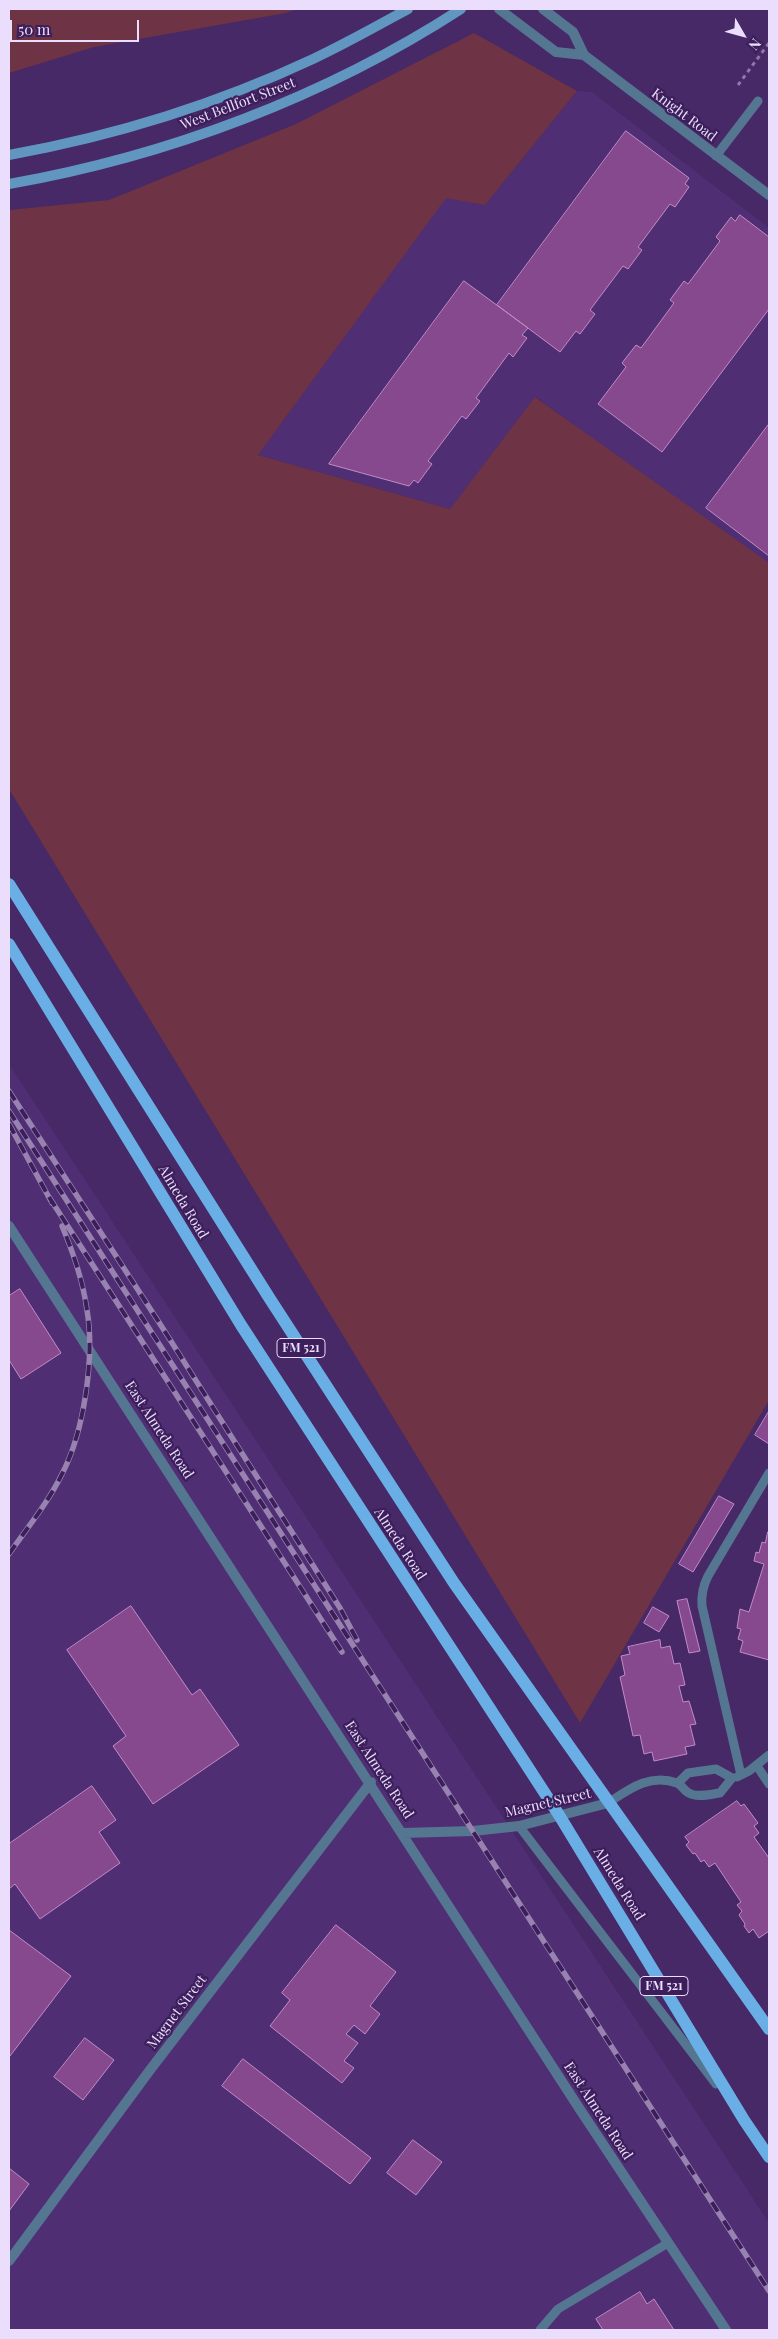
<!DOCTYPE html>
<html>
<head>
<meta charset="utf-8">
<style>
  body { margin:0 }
  #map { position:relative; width:778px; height:2339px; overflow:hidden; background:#462966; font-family:"Playfair Display",serif }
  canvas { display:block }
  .frame { position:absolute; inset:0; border:10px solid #eadefc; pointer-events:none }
  .north { position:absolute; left:718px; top:10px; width:50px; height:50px; -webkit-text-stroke:4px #3c1e5b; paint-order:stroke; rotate:128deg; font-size:14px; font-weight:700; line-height:20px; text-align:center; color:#eadefc }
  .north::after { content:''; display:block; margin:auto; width:18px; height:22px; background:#eadefc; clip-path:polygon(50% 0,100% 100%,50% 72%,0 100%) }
  .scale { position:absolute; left:10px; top:20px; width:129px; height:22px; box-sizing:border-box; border:2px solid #eadefc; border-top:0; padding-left:6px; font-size:15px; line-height:18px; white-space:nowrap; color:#eadefc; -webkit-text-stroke:4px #3c1e5b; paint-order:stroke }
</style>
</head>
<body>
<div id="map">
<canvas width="778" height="2339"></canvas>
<div class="frame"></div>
<div class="north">N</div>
<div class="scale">50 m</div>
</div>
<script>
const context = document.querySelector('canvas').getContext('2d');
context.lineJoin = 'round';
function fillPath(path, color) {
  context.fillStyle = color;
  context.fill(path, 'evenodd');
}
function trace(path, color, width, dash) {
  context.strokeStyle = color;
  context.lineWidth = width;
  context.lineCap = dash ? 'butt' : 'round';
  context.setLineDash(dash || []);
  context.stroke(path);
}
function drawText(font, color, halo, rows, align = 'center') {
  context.font = font + ' "Playfair Display",serif';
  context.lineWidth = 4.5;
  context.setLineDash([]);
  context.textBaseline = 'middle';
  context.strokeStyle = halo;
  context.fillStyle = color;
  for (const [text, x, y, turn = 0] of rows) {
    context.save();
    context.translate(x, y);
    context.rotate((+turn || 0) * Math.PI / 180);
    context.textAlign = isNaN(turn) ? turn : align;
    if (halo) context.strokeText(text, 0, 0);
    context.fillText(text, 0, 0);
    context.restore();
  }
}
fillPath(new Path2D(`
  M577,91l15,1 177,136v338l-233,-169 -86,112 -192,-54 188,-258 39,8z
  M9,1064l760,1159v107h-760z`), '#4f2e73');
fillPath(new Path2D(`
  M9,9h288l-11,4 -192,34 -85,26z
  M474,33l103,58 -92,114 -39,-7 -188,257 192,54 85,-112 234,166v837l-189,323 -571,-934v-579l100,-10 187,-76z`), '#6e3344');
const building = new Path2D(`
  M626,131l63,47 -4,6 4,3 -14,20 -5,-3 -32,43 4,3 -14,19 -5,-3 -33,44 5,4 -15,20 -4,-3 -16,21 -63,-47z
  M740,215l29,22v72l-107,143 -64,-48 28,-37 -4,-4 14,-18 5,3 33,-45 -4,-3 14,-19 4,3 32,-43 -4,-4 15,-20 4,4z
  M464,281l64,47 -6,7 5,3 -14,19 -4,-4 -33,45 4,3 -14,18 -4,-3 -34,45 4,3 -14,19 -4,-3 -5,6 -80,-22z
  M769,424v132l-63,-48z
  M20,1289l41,64 -40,26 -12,-19v-64z
  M769,1411v33l-14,-9z
  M719,1496l15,8 -41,68 -14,-8z
  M768,1532h1v128l-29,-8 3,-11 -5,-2 3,-10 -4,-1 3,-19 9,3 15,-48 -10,-3 2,-9 3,1 3,-11 3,1z
  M687,1599l13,52 -11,2 -12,-52z
  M131,1606l61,89 8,-6 39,56 -86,59 -40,-58 13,-10 -59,-86z
  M653,1607l16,9 -10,16 -15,-9z
  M660,1640l1,8 9,-2 4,18 6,-1 5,22 -6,1 4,16 6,-1 7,23 -6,1 5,20 -10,2 2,7 -33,7 -2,-9 -8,2 -4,-19 -7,1 -13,-59 5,-2 -4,-19 9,-2 -2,-7z
  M92,1786l24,34 -17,12 21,31 -80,56 -25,-35 -6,5v-45z
  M737,1801l4,5 3,-2 14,19 -4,3 5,7 -5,4 15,21v73l-10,7 -6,-9 -4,4 -5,-7 1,-2 -6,-9 3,-4 -5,-6 4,-3 -26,-39 -6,4 -5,-7 -3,2 -6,-9 -2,1 -7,-9 3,-3 -4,-5z
  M336,1925l60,47 -26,34 10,8 -15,20 -11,-9 -8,9 12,9 -14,18 10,7 -12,15 -72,-57 20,-26 -8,-7z
  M9,1930l62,46 -61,80 -1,-1z
  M85,2038l29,22 -31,40 -29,-23z
  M243,2059l128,99 -21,26 -128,-98z
  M413,2140l29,22 -26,33 -29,-22z
  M9,2168l20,16 -20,27z
  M640,2292l7,12 7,-5 20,31h-71l-7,-11z`);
fillPath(building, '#87498d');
trace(building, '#c28bc8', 1);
trace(new Path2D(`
  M738,85l31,-42`), '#8d78a7', 3, [4, 4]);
trace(new Path2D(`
  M716,156l42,-55
  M757,1766l12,18
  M741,1775l-39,-169c-1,-12 1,-20 6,-30l61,-103
  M737,1777l12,-6 20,-16
  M608,1803c21,-14 42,-30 69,-20 5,2 7,8 12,10 8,5 22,1 31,0l12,-15 -16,-9 -28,4 -10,10
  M519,1826l197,258
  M540,2330l18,-21 110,-66`), '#557691', 9);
trace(new Path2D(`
  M499,9l57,43 28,3
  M543,9l30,23 11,23 185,140
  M9,1226l570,882 147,222
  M403,1833l70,-2 46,-5 89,-23
  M9,2261l141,-191 221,-288`), '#557691', 10);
trace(new Path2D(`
  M9,155c105,-19 208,-51 304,-96 32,-15 64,-33 95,-50
  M9,184c159,-28 316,-87 452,-175`), '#6196c1', 10);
trace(new Path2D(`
  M9,884l261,415 184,284 315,446
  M9,944l232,381 318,490 185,305 25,37`), '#69afe6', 12);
const rail = new Path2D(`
  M9,1091l153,236 178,281 17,32
  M9,1111l760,1180
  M9,1124l43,79
  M49,1197l293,455
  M9,1554c18,-26 39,-51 53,-80 22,-42 33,-117 25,-164 -4,-29 -14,-58 -25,-84`);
trace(rail, '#9782b0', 5.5);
trace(rail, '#3c1e5b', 4, [11]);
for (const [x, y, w] of [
  [301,1348,48],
  [664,1986,48]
]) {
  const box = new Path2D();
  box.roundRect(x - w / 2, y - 9.5, w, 19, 4);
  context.fillStyle = '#3c1e5b';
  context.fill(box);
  trace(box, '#eadefc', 1);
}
drawText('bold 12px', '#eadefc', null, [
  ["FM 521",301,1348],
  ["FM 521",664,1986]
]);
drawText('14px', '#eadefc', '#3c1e5b', [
  ["West Bellfort Street",238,104,-21],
  ["Knight Road",684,115,37],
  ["Almeda Road",183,1202,59],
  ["East Almeda Road",159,1430,57],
  ["Almeda Road",400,1544,57],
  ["East Almeda Road",379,1770,57],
  ["Magnet Street",548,1803,-13],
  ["Almeda Road",619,1884,58],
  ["Magnet Street",177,2012,-53],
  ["East Almeda Road",598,2111,57]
]);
</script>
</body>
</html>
